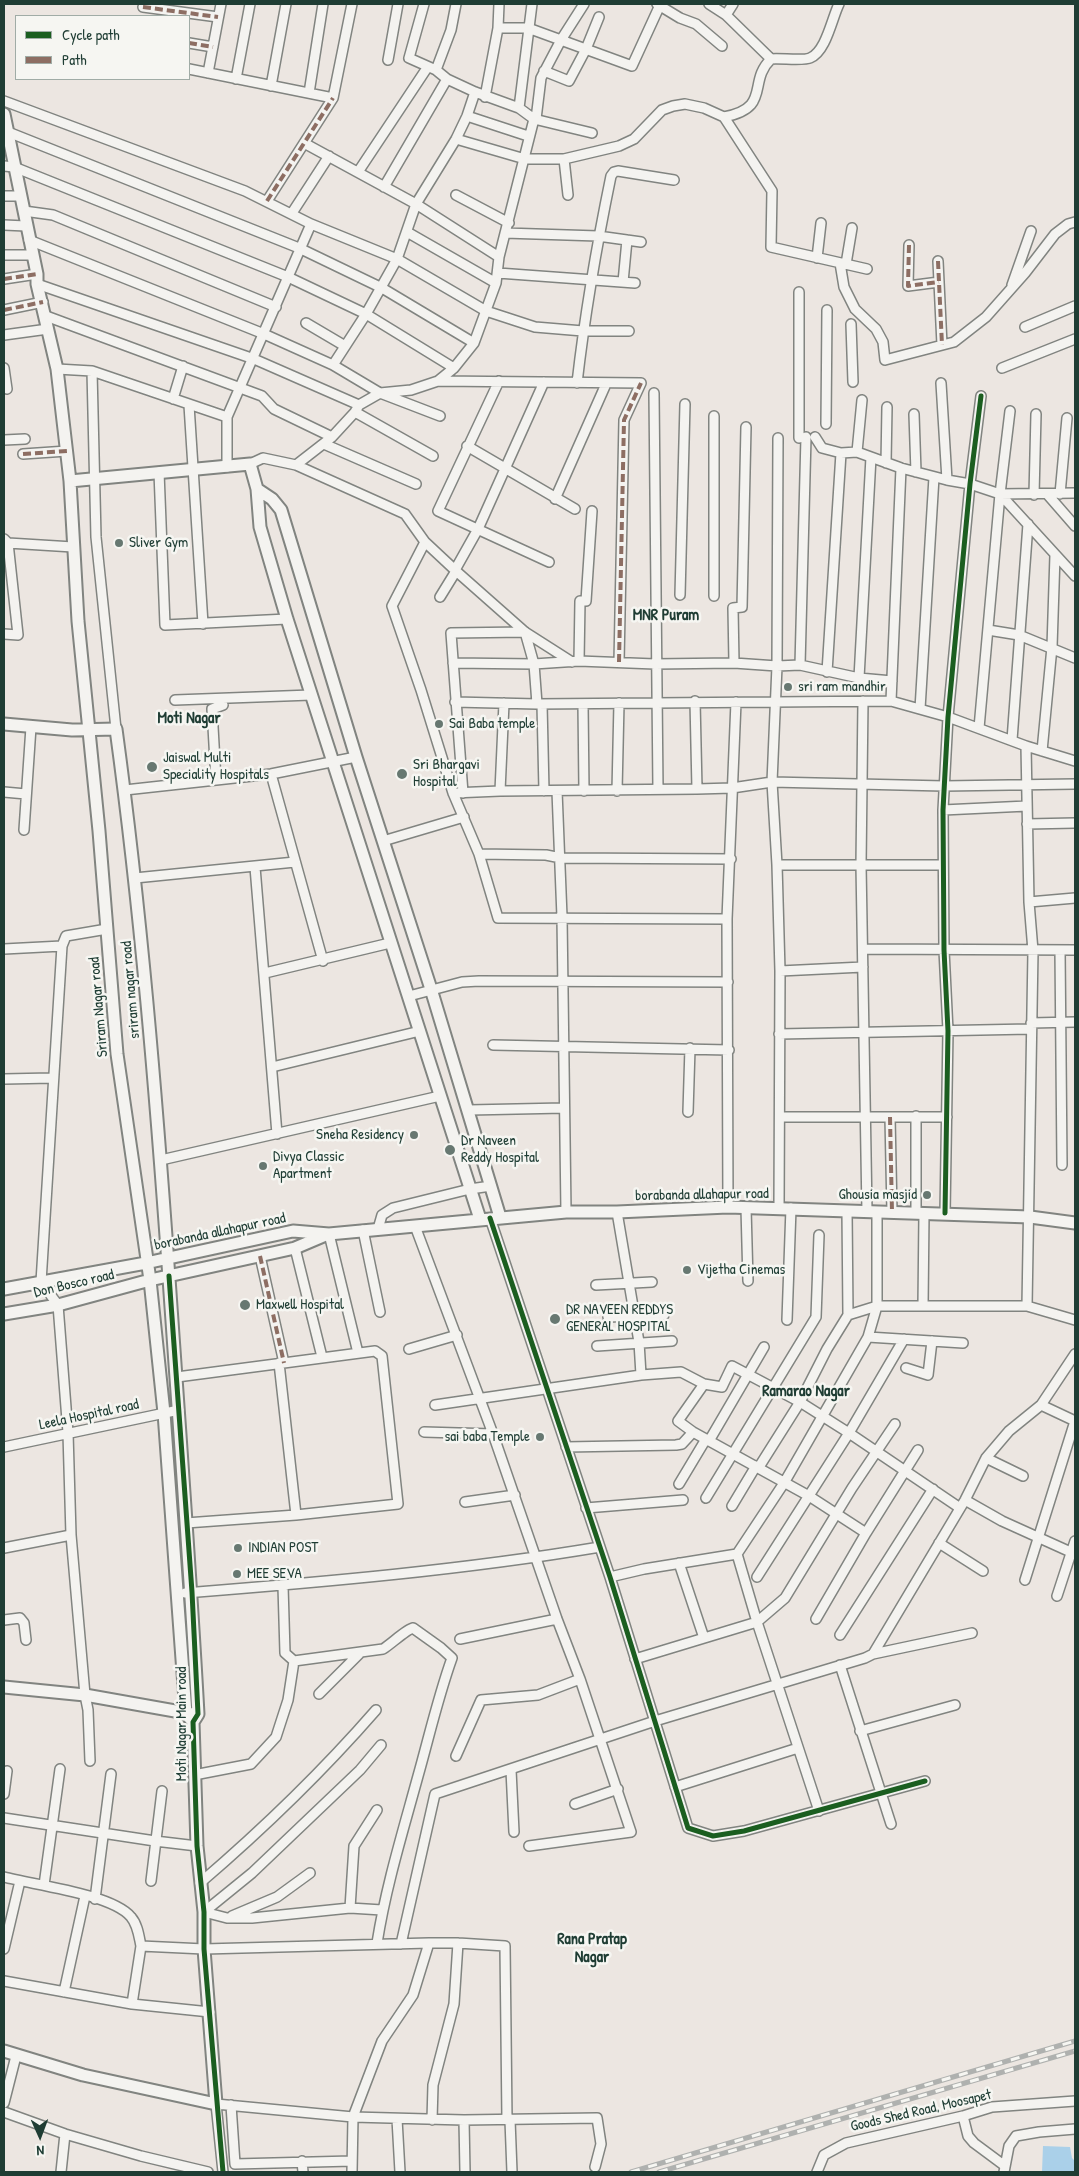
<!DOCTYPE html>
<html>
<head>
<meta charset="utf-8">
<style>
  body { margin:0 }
  #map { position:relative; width:1079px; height:2176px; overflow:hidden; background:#ece6e1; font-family:"Patrick Hand",sans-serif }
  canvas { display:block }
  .frame { position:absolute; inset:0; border:5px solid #1f3d34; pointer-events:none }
  .legend { position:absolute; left:15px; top:15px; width:175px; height:65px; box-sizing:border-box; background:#f6f6f2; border:1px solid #a0aca6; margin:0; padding:6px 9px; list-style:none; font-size:15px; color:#1f3d34 }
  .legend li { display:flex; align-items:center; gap:10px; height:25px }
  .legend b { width:25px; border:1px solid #a0aca6 }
  .north { position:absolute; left:15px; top:2111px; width:50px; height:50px; -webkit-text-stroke:4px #f6f6f2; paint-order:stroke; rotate:178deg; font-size:14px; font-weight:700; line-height:20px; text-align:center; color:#1f3d34 }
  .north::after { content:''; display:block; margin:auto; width:18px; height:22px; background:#1f3d34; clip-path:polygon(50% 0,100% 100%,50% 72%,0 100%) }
</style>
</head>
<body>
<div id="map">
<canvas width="1079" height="2176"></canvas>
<div class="frame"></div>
<ul class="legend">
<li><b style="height:6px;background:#1b5e20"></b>Cycle path</li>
<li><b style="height:6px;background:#8d6e63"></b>Path</li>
</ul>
<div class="north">N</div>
</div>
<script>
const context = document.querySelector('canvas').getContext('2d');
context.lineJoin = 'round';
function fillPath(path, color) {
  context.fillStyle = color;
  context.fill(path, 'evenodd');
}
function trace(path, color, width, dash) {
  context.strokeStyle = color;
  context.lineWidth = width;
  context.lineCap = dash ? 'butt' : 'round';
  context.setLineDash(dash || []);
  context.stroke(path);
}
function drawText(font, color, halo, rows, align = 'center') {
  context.font = font + ' "Patrick Hand",sans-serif';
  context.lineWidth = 5;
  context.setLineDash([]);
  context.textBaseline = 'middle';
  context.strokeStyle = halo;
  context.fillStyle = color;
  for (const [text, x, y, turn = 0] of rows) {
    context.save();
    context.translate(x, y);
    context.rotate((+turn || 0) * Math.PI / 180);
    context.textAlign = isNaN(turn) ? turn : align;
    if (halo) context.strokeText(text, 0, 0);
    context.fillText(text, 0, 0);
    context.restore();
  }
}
fillPath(new Path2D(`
  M1043,2146l27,1 2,11 3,3v11h-33z`), '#aad0e9');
const street = new Path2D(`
  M657,4l23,14 16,6 26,22
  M709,4l17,11 45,44c9,-1 33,2 39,-1 16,-6 22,-40 29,-54
  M143,7l75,10
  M726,15l7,-11
  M498,28h30l104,38 28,-61
  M189,43l24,4
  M388,60l10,-56
  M189,69l144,29
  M436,70l15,-40 5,-26
  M544,71l25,10 17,-32 13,-32
  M208,73l13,-69
  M236,79l14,-75
  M271,86l15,-82
  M309,93l14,-89
  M485,97l13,-69 1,-24
  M4,101l241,90 66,33 86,35 89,52 49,16 48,4h46
  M519,108l13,-104
  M467,116l61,20
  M724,117l48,74 -1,56 96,22
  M534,119l58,14
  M536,119l5,-41 20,-38 23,-36
  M8,132l291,116 83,40 92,55
  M456,139l69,20h39l55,-13 15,-7 28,-29 11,-4 12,-2 19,4 20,9c48,-9 23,-35 47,-58
  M304,143l112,61 83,53
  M564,159l4,36
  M4,166l10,1 274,110 78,37 88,54
  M358,172l69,-104
  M384,187l63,-108
  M456,195l53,28
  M4,196h17
  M267,201l66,-103 19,-94
  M24,211l29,4 223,92
  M292,213l37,-57
  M4,225l22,1
  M407,232l89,51
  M505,233l93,3 43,6
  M29,240l235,94 69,31 47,28 60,23
  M909,245l-1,41 31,-4
  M4,255h28
  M817,258l4,-35
  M938,261l4,84
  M840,263l4,24 11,22 21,20 7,13 2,18 69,-18 32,-25 39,-44 30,-39 13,-10 7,-2
  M846,264l6,-36
  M498,273l137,10
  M4,279l33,-5
  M623,282l4,-42
  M37,284l217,75 105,46
  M1012,285l19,-54
  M799,292v146
  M4,310l39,-8
  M46,316l216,80 12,13 58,28
  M306,323l39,23
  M851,324l2,58
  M1025,327l50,-21
  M4,335l44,-6
  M333,365l33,-51 31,-55 19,-55 40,-65 11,-23 8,-24
  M4,368l3,21
  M1002,368l73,-29
  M57,369l35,2 135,46
  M92,371l4,166 20,192
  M438,381l203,2 -17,37 -5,242
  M499,381l-61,130 111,51
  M577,383c8,-70 20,-139 34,-207l3,-4 4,-1 56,9
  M941,383l6,97
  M654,393l4,396
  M173,399l10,-33
  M189,405l14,219
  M355,412l78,44
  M914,414l2,58
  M714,416v180
  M826,424l1,-114
  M815,437l7,11 19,5 16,-1 44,16 46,12 23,4 30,10 75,-1
  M778,438l-1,228 -5,116 5,83 3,106 -1,237
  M4,440l21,-1
  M324,444l92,40
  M467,446l108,63
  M857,452l5,-52
  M23,454l44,-3
  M886,463l1,-56
  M250,464l13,-6 33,7 109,49 20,28 31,29 69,61 47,30
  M296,465l36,-28 23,-25 4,-7 21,-12 31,-3 27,-9 16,-13 20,-25 22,-60 3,-26 35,-138 -15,-11 -44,-16 -28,-13 -11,-9 -27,-12 15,-54
  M227,467v-50l84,-193
  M159,472l6,153 122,-6
  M1000,494l75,82
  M1060,494l7,-76
  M1034,495l2,-81
  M1048,495l27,31
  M555,499l51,-115
  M4,539l4,4 10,92 -14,-1
  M425,542l-33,64 29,84 32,103 26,61 19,64 229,1
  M8,543l65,4
  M455,570l23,-41 66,-147
  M680,595l5,-191
  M440,597l16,-26
  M988,630l31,5 56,23
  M579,661l1,-60h6l6,-90
  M453,663l81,1 45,-3 76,3 79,-1 43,3 23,-1 59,13 33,3
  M734,663l-1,-55 9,-1 4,-180
  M800,665l6,-228
  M827,672l14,-219
  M859,678l12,-221
  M175,700l136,-5
  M695,701l2,88
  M863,701l-2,164 6,347
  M891,701l10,-233
  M455,702l82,2 354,-3 57,16 78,29 49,15
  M542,704l2,87
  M583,704l1,87
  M920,709l14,-232
  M979,728l21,-234 10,-83
  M1012,740l16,-216
  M1026,746l3,156 4,49 -6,355
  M1042,751l10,-104 3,-92
  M271,774l52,187
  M216,780l-4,-71 11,-4
  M125,790l146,-16 85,-17
  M500,791l4,-88
  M557,791l5,126 4,295
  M617,791l2,-88
  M4,792l22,2
  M453,793l47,-2 197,-2 35,-1 40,-6 172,4 131,-2
  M463,793l-12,-160 74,-1 9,32 3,40
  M943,810l84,-4
  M1027,824l48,-1
  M24,830l7,-103
  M383,841l81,-24
  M479,854l67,1 15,3 170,1
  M777,865h166
  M255,867l22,267
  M135,878l160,-16
  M1029,902l46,-4
  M62,946l4,-10 41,-7
  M4,949l58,-3 -21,336 17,23 10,128 3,102 14,160 3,15 2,51
  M863,949l212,1
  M1060,950l2,215
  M780,971l83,-4
  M265,973l125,-30
  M409,996l53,-14 17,-1 249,1
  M1031,1023l44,-1
  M779,1034l251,-5
  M493,1045l236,5
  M272,1067l148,-36
  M4,1079l48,-1
  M469,1110l95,-2
  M688,1112l2,-64
  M916,1116v96
  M780,1117h167
  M890,1117l2,95
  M161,1160l279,-64
  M728,1207l-1,-288 9,-217
  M746,1208l2,73
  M847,1211l1,104
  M617,1212l22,130 2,33
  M945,1213l3,-182 -4,-81 -1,-140 5,-93 22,-233 11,-88
  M490,1218l120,359 78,251 25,8 31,-5 181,-50
  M415,1226l78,208 64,185 23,60 51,153 -102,14
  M378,1229l4,-14 11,-7 77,-19 21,-3
  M363,1230l17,82
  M329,1234l29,119
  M295,1248l27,109
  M260,1256l24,107
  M596,1285l56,-3
  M923,1306l1,-93
  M608,1317l56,-2
  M787,1320l4,-112
  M868,1337l95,6
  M597,1346l75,-5
  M409,1349l48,-14
  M279,1363l17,152
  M906,1368l22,7 4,-34
  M177,1377l198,-26 7,5 16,148 -102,11 -110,8
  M704,1384l18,3 10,-21 68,36 49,31 111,75
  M435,1405l206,-30 40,-3 23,12 -26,37 15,11 116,64 57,37
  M1041,1405l34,16
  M424,1432l69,2
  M709,1441l55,-94
  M4,1447l175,-37
  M566,1447l110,-2 6,-1 11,-12
  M986,1458l37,18
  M759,1467l41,-65 27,-53 21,-34 29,-9h150l48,14
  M679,1484l27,-45
  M706,1498l110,-181 3,-82
  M965,1500l37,21 73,33
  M465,1502l50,-7
  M732,1506l24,-40
  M586,1508l97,-8
  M939,1543l44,28
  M4,1548l67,-13
  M737,1554l20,68 62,189
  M679,1563l25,75
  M610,1577l34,-8 93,-15 47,-71 84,-146 9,-31v-94
  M757,1577l92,-144 55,-94
  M1025,1580l50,-159
  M283,1586l2,67 9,8 89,-12c8,-5 24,-20 30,-21l28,20 11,10c-14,39 -23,79 -34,118 -15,55 -32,110 -41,167
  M185,1593c139,-11 278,-23 415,-46
  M1057,1596l18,-55
  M816,1619l50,-86 52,-83
  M4,1620l16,-2 4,5 2,17
  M840,1635l93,-146
  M460,1639l97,-20
  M873,1654l92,-154 21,-42 23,-27 32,-26 34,-51
  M635,1659l122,-37 28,-24 67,-110 43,-64
  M840,1665l51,159
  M319,1694l42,-42
  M860,1731l95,-26
  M456,1756l25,-56 57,-5 42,-16
  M511,1770l3,62
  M194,1775l57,-11 25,-27 12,-37 6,-39
  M675,1787l123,-39
  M4,1794l3,-23
  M575,1804l43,-15
  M377,1810l-23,36 -4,62 32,2
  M4,1818l151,23 42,5
  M4,1877c30,8 108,17 127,40 7,8 8,20 10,29l63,3 225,-6 -16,52 -31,46 -29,76 -1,55
  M151,1881l11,-90
  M200,1883c63,-54 122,-111 176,-173
  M44,1885l16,-116
  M95,1899l16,-125
  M204,1912l48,-39 108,-103 21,-25
  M204,1912l23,6h25l98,-10
  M232,1916l45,-19 33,-24
  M429,1943h29l47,3 2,174
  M401,1944l34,-150 220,-73 210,-63 8,-4 99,-21
  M4,1949l16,-68
  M4,1981l128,23 78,8
  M64,1992l21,-96
  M132,2004l9,-58
  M4,2103l12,-47
  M231,2105l4,59 117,-3
  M4,2112l61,22 76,22 67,16
  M963,2116l5,20 6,7 31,23
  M397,2119l3,53
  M432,2120l1,-35 21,-81 4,-61
  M464,2120l1,52
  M510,2120l2,52
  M302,2161l1,11
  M61,2172l4,-38
  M223,2172l-7,-68 137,13 111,3 133,-2 4,26 -6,23
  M817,2172l7,-17 22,-12 117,-27 29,-9 83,-6
  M1004,2172l5,-26 7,-10 23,-4 36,-3`);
const secondary = new Path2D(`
  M4,114l33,160v10l20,85 13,112 8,140 21,210 18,223 33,226 14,133 22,301 7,8
  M70,481l180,-17 7,25 3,38 27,92 193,600
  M257,489l15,10 9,11 75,247 75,232 69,228
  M4,724l68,6 44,-1c25,183 40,365 53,549 10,145 21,290 29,436l-5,8 4,124 7,66v37l12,155 -133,-29 -79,-24
  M4,1289l142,-26 147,-32 36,3 237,-22h51l111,-5 302,10 45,6
  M4,1314l54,-9 92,-25 145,-32 33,-14
  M4,1687l81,8 107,19`);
trace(street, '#818480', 12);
trace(secondary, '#818480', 15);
trace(street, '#f4f3f0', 9);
trace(secondary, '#f4f3f0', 11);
const rail = new Path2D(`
  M631,2172l444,-131
  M659,2172l416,-121`);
trace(rail, '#afb1af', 5);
trace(rail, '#f6f6f2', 3, [9]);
trace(new Path2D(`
  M143,7l75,10
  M189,43l24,4
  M267,201l66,-103
  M909,245l-1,41 31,-4
  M938,261l4,84
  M4,279l33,-5
  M4,310l39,-8
  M23,454l44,-3
  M619,662l5,-242 17,-37
  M890,1117l2,95
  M260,1256l24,107`), '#8d6e63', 4, [8, 4]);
trace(new Path2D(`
  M945,1213l3,-182 -4,-81 -1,-140 5,-93 22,-233 11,-88
  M490,1218l120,359 78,251 25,8 31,-5 181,-50
  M169,1276l23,316 6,122 -5,8 4,124 7,66v37l19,223`), '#1b5e20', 5);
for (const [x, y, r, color] of [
  [119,543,5,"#677871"],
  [788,687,5,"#677871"],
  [439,724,5,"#677871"],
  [152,767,6,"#677871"],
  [402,774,6,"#677871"],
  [414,1135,5,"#677871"],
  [450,1150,6,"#677871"],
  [263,1166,5,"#677871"],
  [927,1195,5,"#677871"],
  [687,1270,5,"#677871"],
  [245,1305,6,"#677871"],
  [555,1319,6,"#677871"],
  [540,1437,5,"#677871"],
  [238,1548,5,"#677871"],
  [237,1574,5,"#677871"]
]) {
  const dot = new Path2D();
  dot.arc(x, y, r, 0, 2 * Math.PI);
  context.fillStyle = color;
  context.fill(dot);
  trace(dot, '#f6f6f2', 2);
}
drawText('15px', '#1f3d34', '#f6f6f2', [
  ["Sliver Gym",129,543],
  ["sri ram mandhir",798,687],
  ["Sai Baba temple",449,724],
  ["Jaiswal Multi",163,758],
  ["Speciality Hospitals",163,775],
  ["Sri Bhargavi",413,765],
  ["Hospital",413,782],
  ["Sneha Residency",404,1135,"right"],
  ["Dr Naveen",461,1141],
  ["Reddy Hospital",461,1158],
  ["Divya Classic",273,1157],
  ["Apartment",273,1174],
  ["Ghousia masjid",917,1195,"right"],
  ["Vijetha Cinemas",697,1270],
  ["Maxwell Hospital",256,1305],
  ["DR NAVEEN REDDYS",566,1310],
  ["GENERAL HOSPITAL",566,1327],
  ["sai baba Temple",530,1437,"right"],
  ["INDIAN POST",248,1548],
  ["MEE SEVA",247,1574]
], 'left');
drawText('15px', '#1f3d34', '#f6f6f2', [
  ["sriram nagar road",131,990,-95],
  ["Sriram Nagar road",99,1007,-95],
  ["borabanda allahapur road",702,1195,-1],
  ["borabanda allahapur road",220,1232,-12],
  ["Don Bosco road",74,1284,-13],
  ["Leela Hospital road",89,1415,-12],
  ["Moti Nagar Main road",182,1724,-90],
  ["Goods Shed Road, Moosapet",921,2111,-13]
]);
drawText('bold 16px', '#1f3d34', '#f6f6f2', [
  ["MNR Puram",666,616],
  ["Moti Nagar",189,719],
  ["Ramarao Nagar",806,1392],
  ["Rana Pratap",592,1940],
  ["Nagar",592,1958]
]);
</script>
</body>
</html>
